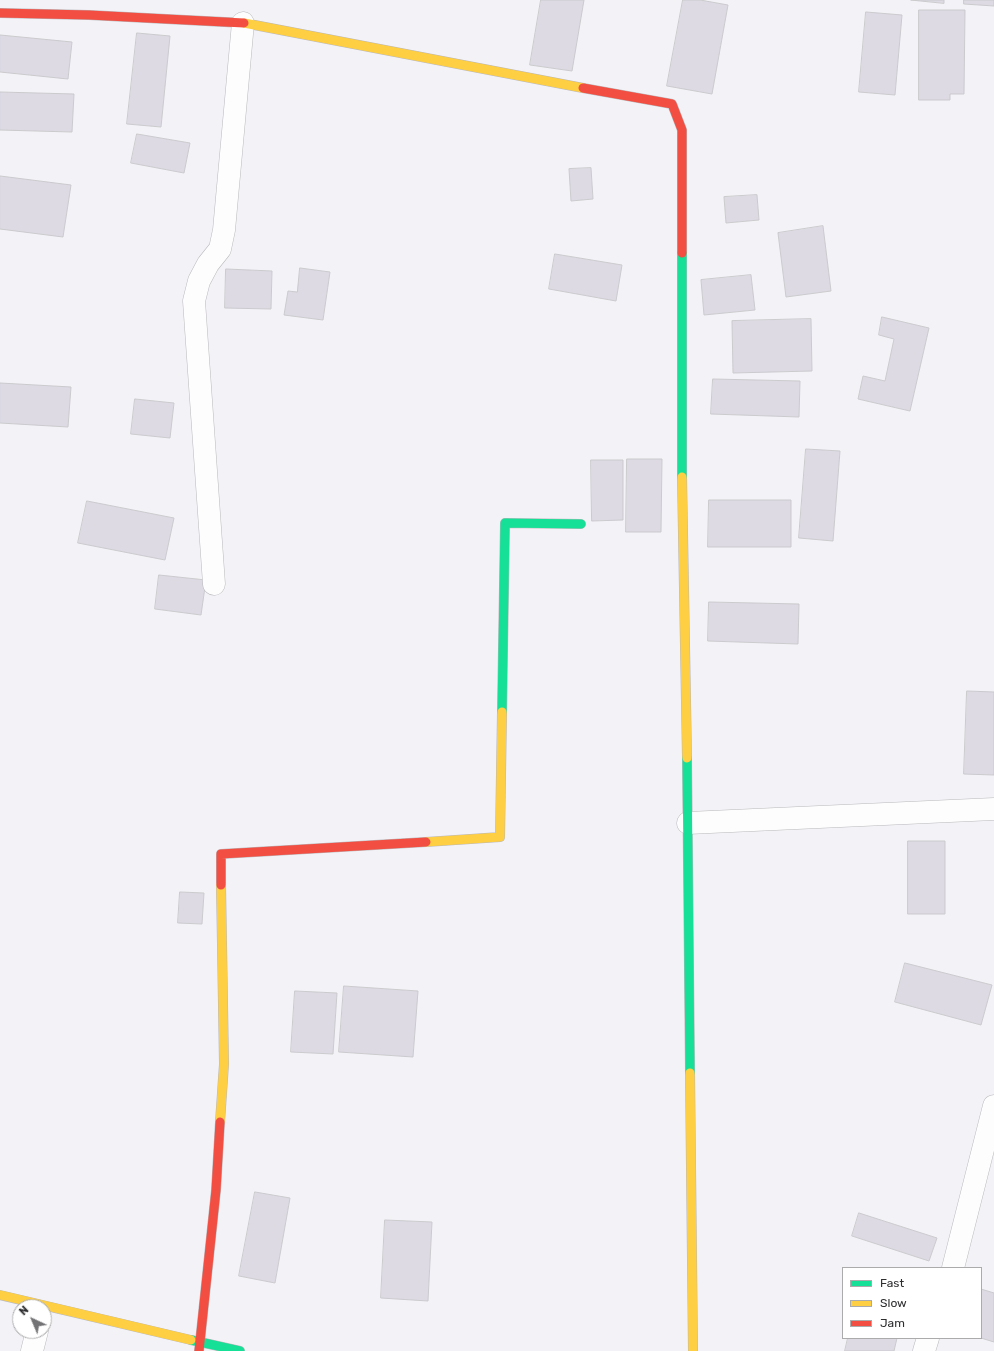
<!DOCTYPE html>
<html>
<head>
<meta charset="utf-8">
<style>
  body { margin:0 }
  #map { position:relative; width:994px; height:1351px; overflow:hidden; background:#f3f2f6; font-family:Rubik,sans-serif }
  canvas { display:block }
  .legend { position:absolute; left:842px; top:1267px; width:140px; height:72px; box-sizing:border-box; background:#fff; border:1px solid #ababac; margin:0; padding:5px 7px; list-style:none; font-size:12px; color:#2e2d30 }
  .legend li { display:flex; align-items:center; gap:8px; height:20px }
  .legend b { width:20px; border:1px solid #ababac }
  .north { position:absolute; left:12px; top:1299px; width:40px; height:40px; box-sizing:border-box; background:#fff; border:1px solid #ababac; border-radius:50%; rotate:316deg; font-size:11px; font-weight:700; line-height:16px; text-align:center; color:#2e2d30 }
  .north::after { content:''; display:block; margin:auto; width:14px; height:18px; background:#737275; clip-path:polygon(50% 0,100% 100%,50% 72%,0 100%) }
</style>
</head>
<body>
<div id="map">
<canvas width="994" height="1351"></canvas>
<ul class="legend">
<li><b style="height:5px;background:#16e098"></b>Fast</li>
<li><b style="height:5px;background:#ffcf43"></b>Slow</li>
<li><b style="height:5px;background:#f24e42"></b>Jam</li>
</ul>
<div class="north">N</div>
</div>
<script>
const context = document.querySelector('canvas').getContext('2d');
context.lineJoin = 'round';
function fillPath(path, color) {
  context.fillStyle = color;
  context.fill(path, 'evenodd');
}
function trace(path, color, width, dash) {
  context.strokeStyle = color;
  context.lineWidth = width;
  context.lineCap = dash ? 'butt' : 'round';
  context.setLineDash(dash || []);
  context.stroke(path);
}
const building = new Path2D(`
  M541,0h43l-12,71 -42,-6z
  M683,0h17l28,5 -16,89 -45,-8z
  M911,0h33v3z
  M964,0h30v6l-30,-2z
  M919,10h46l-1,84h-14v6h-31z
  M866,12l36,3 -7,80 -36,-3z
  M137,33l33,3 -9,91 -34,-3z
  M0,35l72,7 -4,37 -68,-7z
  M0,92l74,2 -2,38 -72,-2z
  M137,134l53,9 -6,30 -53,-10z
  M591,168l2,31 -22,2 -2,-32z
  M0,176l71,9 -8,52 -63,-8z
  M757,195l2,25 -33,3 -2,-26z
  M823,226l8,65 -45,6 -8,-64z
  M555,254l67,11 -6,36 -67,-12z
  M300,268l30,4 -7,48 -39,-5 4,-24 9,1z
  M226,269l46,2 -1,38 -46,-1z
  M751,275l4,35 -51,5 -3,-35z
  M882,317l47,11 -19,83 -52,-12 5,-23 22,5 9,-42 -15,-4z
  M811,319l1,52 -79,2 -1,-52z
  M713,379l87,2 -1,36 -88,-3z
  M0,383l71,4 -3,40 -68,-4z
  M135,399l39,4 -4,35 -39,-4z
  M806,449l34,2 -7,90 -34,-3z
  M627,459h35l-1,73h-35z
  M591,460h32v60l-31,1z
  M709,500h82v47h-83z
  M87,501l87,17 -9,42 -87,-17z
  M159,575l47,5 -5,35 -46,-6z
  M709,602l90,2 -1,40 -90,-3z
  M967,691l27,1v83l-30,-1z
  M908,841h37v73h-37z
  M180,892l24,1 -2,31 -24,-1z
  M905,963l87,22 -11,40 -86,-23z
  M344,986l74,5 -5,66 -74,-5z
  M295,991l42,2 -4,61 -42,-2z
  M255,1192l35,6 -15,85 -36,-7z
  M859,1213l78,25 -8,23 -77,-25z
  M385,1220l47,2 -4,79 -47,-3z
  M981,1289l13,4v49l-13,-4z
  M848,1338h49l-3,13h-49z`);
fillPath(building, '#dddae4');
trace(building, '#cbcacd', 1);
const street = new Path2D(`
  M214,584l-20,-283 5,-20 9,-17 12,-15 4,-19 19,-207
  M688,823l306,-14
  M953,1268l41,-162
  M32,1351l5,-20
  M924,1351l4,-13`);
const fast = new Path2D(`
  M682,253v224
  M502,712l3,-189 76,1
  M687,758l3,315
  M191,1340l49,11`);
const slow = new Path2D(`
  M244,23l339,65
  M682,477l5,281
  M426,842l74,-5 2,-125
  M690,1073l3,278
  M220,1122l4,-58 -3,-179
  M0,1295l191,45`);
const jam = new Path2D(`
  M0,13l89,2 155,8
  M583,88l89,16 10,26v123
  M221,885v-31l205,-12
  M199,1351l17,-161 4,-68`);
trace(street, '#b9b8bb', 23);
trace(fast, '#b9b8bb', 10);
trace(slow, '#b9b8bb', 10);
trace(jam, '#b9b8bb', 10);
trace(street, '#fdfdfe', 22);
trace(fast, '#16e098', 9);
trace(slow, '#ffcf43', 9);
trace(jam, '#f24e42', 9);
</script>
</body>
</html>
